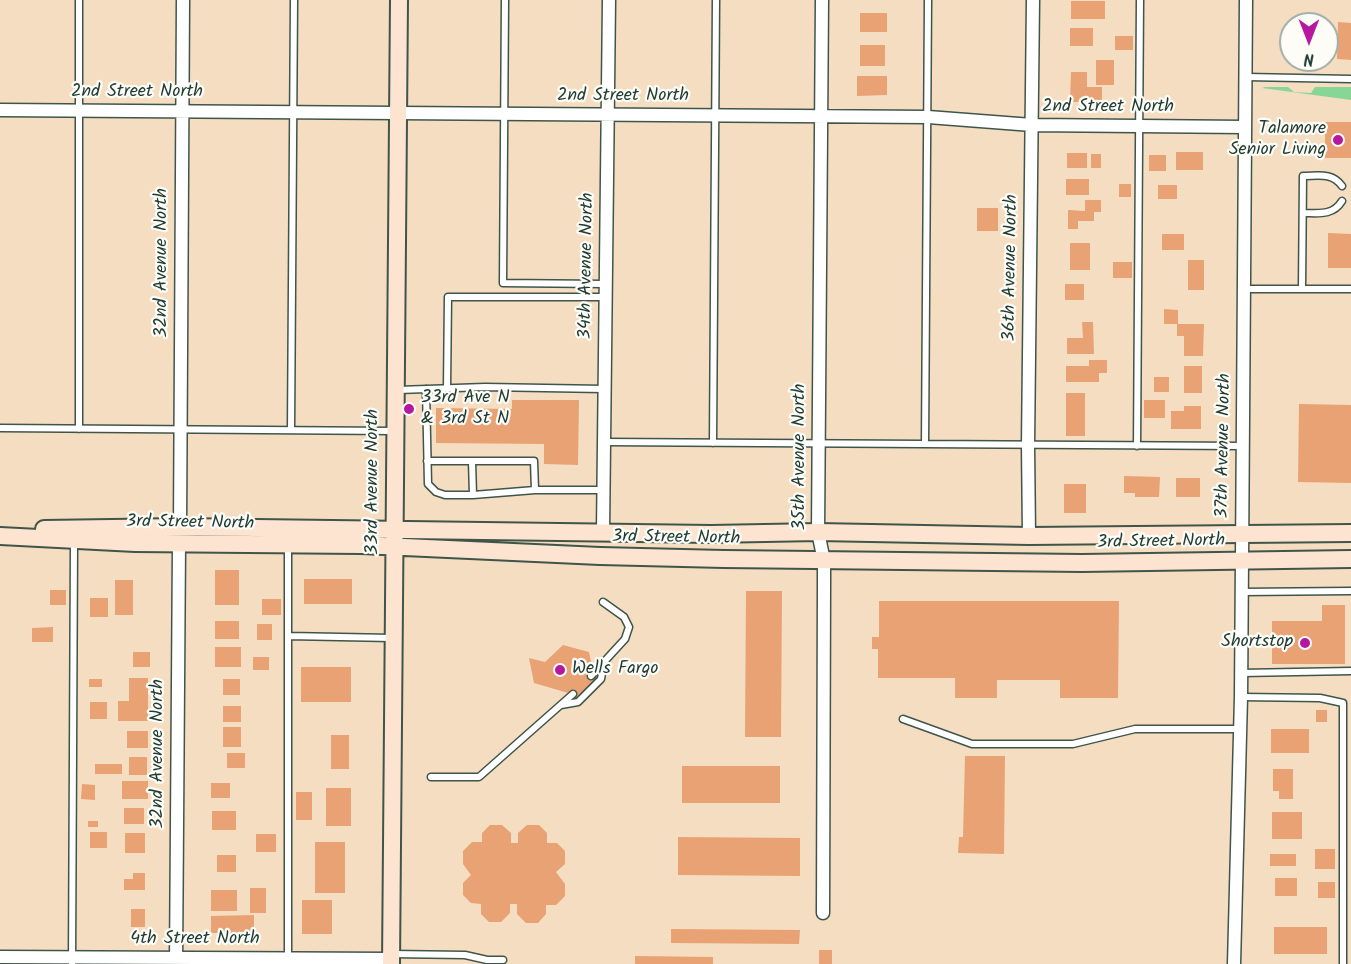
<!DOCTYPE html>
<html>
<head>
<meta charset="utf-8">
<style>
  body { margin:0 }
  #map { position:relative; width:1351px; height:964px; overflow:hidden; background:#f5ddc1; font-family:Kalam,sans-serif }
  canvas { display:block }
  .north { position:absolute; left:1279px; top:12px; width:60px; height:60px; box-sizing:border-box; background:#fdfcf7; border:2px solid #a4b0a9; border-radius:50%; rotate:180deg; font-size:16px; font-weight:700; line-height:24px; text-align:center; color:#1f3d34 }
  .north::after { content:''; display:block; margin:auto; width:21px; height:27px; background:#b5179e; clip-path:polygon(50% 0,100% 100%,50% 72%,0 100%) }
</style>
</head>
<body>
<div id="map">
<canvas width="1351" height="964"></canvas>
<div class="north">N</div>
</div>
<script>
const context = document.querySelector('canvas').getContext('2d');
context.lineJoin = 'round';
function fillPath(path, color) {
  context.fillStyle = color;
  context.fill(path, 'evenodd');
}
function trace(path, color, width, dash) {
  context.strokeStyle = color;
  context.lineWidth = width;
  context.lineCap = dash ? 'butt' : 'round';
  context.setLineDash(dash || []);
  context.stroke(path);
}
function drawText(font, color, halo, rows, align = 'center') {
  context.font = font + ' Kalam,sans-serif';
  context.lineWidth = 4.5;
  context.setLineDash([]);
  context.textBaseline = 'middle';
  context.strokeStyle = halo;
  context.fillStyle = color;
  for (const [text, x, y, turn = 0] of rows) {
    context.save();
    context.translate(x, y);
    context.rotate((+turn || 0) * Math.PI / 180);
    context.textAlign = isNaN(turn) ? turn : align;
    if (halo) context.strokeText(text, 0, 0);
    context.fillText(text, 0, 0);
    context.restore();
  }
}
fillPath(new Path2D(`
  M1265,87h23l6,5 17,1 4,-6h36v13l-89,-12z`), '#88d695');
fillPath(new Path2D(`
  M1071,1h34v18h-34z
  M860,13h27v19h-27z
  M1338,22l13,1v37l-14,-1z
  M1070,28h23v18h-23z
  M1115,36h18v14h-18z
  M860,45h25v21h-25z
  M1096,60h18v25h-18z
  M1071,72h16v15h15v15h-32z
  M857,76h30v19l-30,1z
  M1325,122h26v36h-26z
  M1176,152h27v18h-27z
  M1067,153h20v15h-20z
  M1091,154h10v14h-10z
  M1149,155h17v16h-17z
  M1066,179h23v16h-23z
  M1119,184h12v13h-12z
  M1158,185h19v14h-19z
  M1085,200h16v12h-7v9h-16v8h-10v-19l17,1z
  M977,208h21v23h-21z
  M1328,233l23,1v34h-23z
  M1162,234h22v16h-22z
  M1070,243h20v27h-20z
  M1188,260h16v30h-16z
  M1113,262h19v16h-19z
  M1065,284h19v16h-19z
  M1164,309l14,1v14h26l-1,32h-19v-20h-7v-12h-13z
  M1082,322h11l1,32h-27v-16h16z
  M1089,360h18v13h-8v9h-33v-16h23z
  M1184,366h18v27h-18z
  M1154,377h15v15h-15z
  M1066,393h19v43h-19z
  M512,400h67l-1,65 -34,-1v-20l-108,-1v-35l76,1z
  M1144,400h21v18h-21z
  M1299,404l52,1v78l-53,-1z
  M1184,406h17v23h-30v-18h13z
  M1124,476l36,1 -1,20h-24v-4h-11z
  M1176,478h24v19h-24z
  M1064,484h22v29h-22z
  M215,570h24v35h-24z
  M304,579h48v25h-48z
  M115,580h18v35h-18z
  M50,590h16v15h-16z
  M746,591h36l-1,146h-36z
  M90,598h18v19h-18z
  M262,599h19v16h-19z
  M879,601h240l-1,97h-58v-18h-63v18h-42v-20h-77v-29h-6v-12h7z
  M1322,605h23v59h-73v-43h50z
  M215,621h24v18h-24z
  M257,624h15v16h-15z
  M53,627v15h-21v-14z
  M563,645l26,7 3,15 -7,7 15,5 -18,18 -48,-14 -5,-25 16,4z
  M215,647h26v20h-26z
  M133,652h17v15h-17z
  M253,657h16v13h-16z
  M301,667h50v35h-50z
  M129,678h19v43h-30v-20h11z
  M89,679h13v8h-13z
  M223,679h17v16h-17z
  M90,702h17v17h-17z
  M223,706h18v16h-18z
  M1316,710h11v12h-11z
  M223,727h18v20h-18z
  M1271,729h38v24h-38z
  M127,731h21v17h-21z
  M331,735h18v34h-18z
  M227,753h18v15h-18z
  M965,756h40l-1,98 -46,-1 1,-16h4z
  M129,757h18v18h-18z
  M95,764h27v10h-27z
  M682,766h98v37h-98z
  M1273,769h20v30h-14v-8h-6z
  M122,781h26v18h-26z
  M211,783h19v15h-19z
  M82,784l13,1v15l-14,-1z
  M326,788h25v38h-25z
  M296,792h16v28h-16z
  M124,808h20v16h-20z
  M212,811h24v19h-24z
  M1272,812h30v27h-30z
  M88,821h10v6h-10z
  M490,825h12l9,8v10h7v-10l9,-8h12l8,8v10h10l8,8v13l-9,8 9,12v12l-9,9h-10v9l-8,9h-12l-9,-9v-10h-7v9l-9,9h-12l-8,-8v-10l-10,-1 -8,-8v-12l8,-8 -8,-11v-13l9,-9h10v-9z
  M90,832h17v16h-17z
  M125,833h20v20h-20z
  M256,834h20v18h-20z
  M678,837l122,1v38l-122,-1z
  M315,842h30v51h-30z
  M1315,849h20v20h-20z
  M1270,854h26v12h-26z
  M217,855h19v17h-19z
  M133,873h12v17h-21v-11h9z
  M1275,878h22v18h-22z
  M1318,882h17v16h-17z
  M250,888h16v25h-16z
  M211,890h26v21h-26z
  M302,900h30v34h-30z
  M131,909h14v18h-14z
  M254,915v18h-43v-17z
  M1274,927h53v27h-53z
  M671,929l129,1 -1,14 -128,-1z
  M819,950h13v14h-13z
  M635,956l78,1v7h-78z`), '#e9a274');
const lane = new Path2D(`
  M79,0v429
  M505,0l-2,283 102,1
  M1246,77l105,2
  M1303,213c15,0 30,3 39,-12
  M1244,289h107
  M1302,289l1,-113c15,0 29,-4 39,10
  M447,388l1,-91h157
  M426,389l2,95 8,8 9,3h28l62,-5h68
  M398,390l87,-3 119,2
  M0,428l394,3
  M291,430l3,-430
  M603,442l640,4
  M713,443l3,-443
  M925,444l3,-444
  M1137,446l3,-446
  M427,461h107l1,29
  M472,461l1,34
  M1241,592l110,-1
  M288,636l104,2
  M1241,673l110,-2
  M591,676l34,-37 4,-12 -5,-10 -21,-15
  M1241,697l79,1 23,5v261
  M561,705l17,-3 23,-23 3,-17
  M903,719l69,25h101l62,-15h105
  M431,777h48l94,-83
  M391,954l74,1 22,5h16
  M288,958v-413
  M72,964l2,-422`);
const street = new Path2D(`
  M822,0l-4,532 6,29v22l-1,330
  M0,110l928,7 104,8 213,2
  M180,527l3,-527
  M603,532l6,-532
  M1029,536l-1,-91 5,-445
  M0,957l391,2
  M176,964l3,-420
  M1234,964l7,-267 5,-697`);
const secondary = new Path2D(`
  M44,529l136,-2 531,7 107,-2 211,4 322,-3
  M0,536l135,7 226,2 239,11 124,3 358,4 269,-4
  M391,964l8,-964`);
trace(lane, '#3f5549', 9);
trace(street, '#3f5549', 15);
trace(secondary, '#3f5549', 20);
trace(lane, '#fff', 6);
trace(street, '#fff', 12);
trace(secondary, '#fde4d1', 16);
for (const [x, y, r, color] of [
  [1338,140,6,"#b5179e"],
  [409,409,6,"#b5179e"],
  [1305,643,6,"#b5179e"],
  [560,670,6,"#b5179e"]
]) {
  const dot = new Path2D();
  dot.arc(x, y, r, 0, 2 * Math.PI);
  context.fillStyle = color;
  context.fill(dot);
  trace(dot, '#fdfcf7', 2);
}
drawText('18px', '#1f3d34', '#fdfcf7', [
  ["2nd Street North",137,93],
  ["2nd Street North",623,97],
  ["2nd Street North",1108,108],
  ["32nd Avenue North",163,263,-90],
  ["34th Avenue North",588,266,-89],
  ["36th Avenue North",1012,268,-89],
  ["37th Avenue North",1225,446,-89],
  ["35th Avenue North",801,457,-90],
  ["33rd Avenue North",374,482,-90],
  ["3rd Street North",190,524,1],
  ["3rd Street North",676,539,1],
  ["3rd Street North",1161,543,-1],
  ["32nd Avenue North",159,754,-90],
  ["4th Street North",195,940]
]);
drawText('18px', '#1f3d34', '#fdfcf7', [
  ["Talamore",1326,130],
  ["Senior Living",1326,151],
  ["33rd Ave N",421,399,"left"],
  ["& 3rd St N",421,420,"left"],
  ["Shortstop",1293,643],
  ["Wells Fargo",572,670,"left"]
], 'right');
</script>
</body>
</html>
